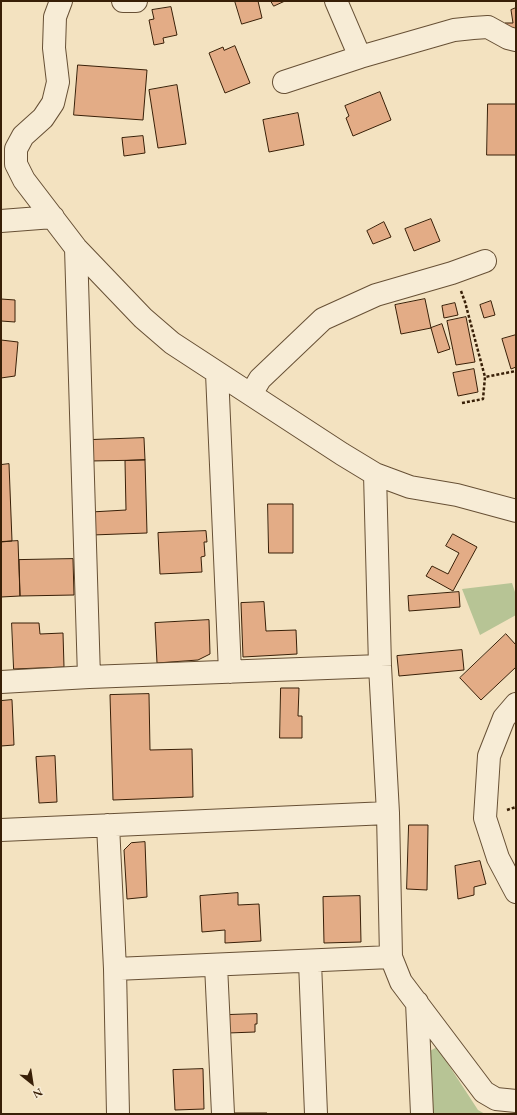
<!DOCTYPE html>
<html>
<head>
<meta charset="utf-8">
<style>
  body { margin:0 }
  #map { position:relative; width:517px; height:1115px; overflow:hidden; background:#f3e2c0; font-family:"EB Garamond",serif }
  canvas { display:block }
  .frame { position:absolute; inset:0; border:2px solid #381f07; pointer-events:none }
  .north { position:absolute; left:12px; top:1063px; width:40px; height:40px; -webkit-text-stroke:3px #f7ecd6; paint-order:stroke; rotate:150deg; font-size:11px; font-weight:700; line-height:16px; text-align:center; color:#381f07 }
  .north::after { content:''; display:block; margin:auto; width:14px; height:18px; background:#381f07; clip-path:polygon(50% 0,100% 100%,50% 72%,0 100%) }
</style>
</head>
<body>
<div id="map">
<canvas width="517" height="1115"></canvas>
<div class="frame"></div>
<div class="north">N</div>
</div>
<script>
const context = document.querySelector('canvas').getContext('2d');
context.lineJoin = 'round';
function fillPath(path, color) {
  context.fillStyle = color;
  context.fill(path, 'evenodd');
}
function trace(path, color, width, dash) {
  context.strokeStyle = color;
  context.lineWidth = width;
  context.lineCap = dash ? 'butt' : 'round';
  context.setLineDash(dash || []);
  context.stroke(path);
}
fillPath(new Path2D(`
  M512,583l4,12v20l-36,20 -18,-46z
  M437,1047l41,63 7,4h-54l-3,-62z`), '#b7c495');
const building = new Path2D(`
  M235,1h23l4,17 -20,6z
  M271,1h14l-11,5z
  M171,7l6,28 -14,3 1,5 -10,2 -5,-25 5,-1 -2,-9z
  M516,8v25l-9,1 -2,-11h8l-2,-13z
  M235,46l15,37 -25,10 -16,-40 14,-6 1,3z
  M78,65l69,5 -4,50 -69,-5z
  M177,85l9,59 -28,4 -9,-58z
  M380,92l11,28 -38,16 -7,-18 3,-2 -4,-10z
  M488,104h28v51h-29z
  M298,113l6,32 -35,7 -6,-32z
  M143,136l2,17 -21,3 -2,-18z
  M431,219l9,22 -26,10 -9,-22z
  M384,222l7,15 -18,7 -6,-13z
  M1,299l14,1v22l-14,-1z
  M425,299l6,29 -30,6 -6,-29z
  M491,301l4,14 -11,3 -4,-13z
  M455,303l3,12 -14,3 -2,-12z
  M466,317l9,45 -19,3 -9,-44z
  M442,324l8,25 -12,4 -7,-25z
  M516,335v32l-5,2 -9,-30z
  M1,340l17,2 -3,34 -14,2z
  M474,369l4,23 -20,4 -5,-23z
  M144,438l1,22 -55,1v-21z
  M145,460l2,73 -55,2 -1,-23 35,-2 -1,-49z
  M9,464l3,77 -11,1v-77z
  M268,504h25v49h-24z
  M206,531l1,11h-3l1,14 -4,1 1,15 -42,2 -2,-41z
  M453,534l24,13 -24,44 -27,-15 6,-10 16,8 11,-21 -13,-7z
  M18,541l2,55 -19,1v-55z
  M73,559l1,36 -54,1 -1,-36z
  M459,592l1,15 -51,4 -1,-15z
  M264,602l2,29 30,-1 1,24 -54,3 -2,-54z
  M209,620l1,34 -12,6 -41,3 -2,-40z
  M12,623h27l1,11 23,-1 1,34 -50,2z
  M506,634l10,11v22l-35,33 -21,-22z
  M462,650l2,20 -65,6 -2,-20z
  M281,688h18l-1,28h4v22h-22z
  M149,694l1,56 42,-1 1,48 -80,3 -3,-105z
  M12,700l2,45 -13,1v-45z
  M55,756l2,46 -18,1 -3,-46z
  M409,825h19l-1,65 -20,-1z
  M145,842l2,55 -20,2 -3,-49 7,-7z
  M480,861l6,23 -12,3v8l-16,4 -3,-33z
  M238,893v12l21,-1 2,37 -36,2v-13l-23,2 -2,-36z
  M360,896l1,46 -37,1 -1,-46z
  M257,1014v10h-2v8l-27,1 -1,-18z
  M203,1069l1,40 -29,1 -2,-40z
  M232,1113h35v1h-35z`);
fillPath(building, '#e3ac86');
trace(building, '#381f07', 1);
const minor = new Path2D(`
  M61,1l-6,16 -1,31 4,34 -5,21 -10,15 -20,18 -7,13v15l8,16 52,68 67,70 29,25 170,111 33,20 35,13 47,8 59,16
  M123,1h13
  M336,1l24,56 94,-27 19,-2 15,-1 20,11 8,2
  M284,82l76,-25
  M1,221l52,-4
  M76,248l13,429
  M217,373l13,299
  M251,394l9,-15 63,-60 53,-24 76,-22 33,-12
  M375,474l5,192 8,147 3,144 10,25 83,110 12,7 20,2
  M1,682l88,-5 291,-11
  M516,704l-12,14 -15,38 -4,62 13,40 18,34
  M108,825l7,144 3,145
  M1,830l387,-17
  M310,962l6,152
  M216,965l7,149
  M115,969l276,-12
  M417,1002l5,112`);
trace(minor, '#675035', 24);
trace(new Path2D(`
  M461,291l4,11 20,75
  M462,403l21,-4 2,-22 31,-6
  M507,810l9,-3`), '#381f07', 2.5, [3, 2]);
trace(minor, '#f7ecd6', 22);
</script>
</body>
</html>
